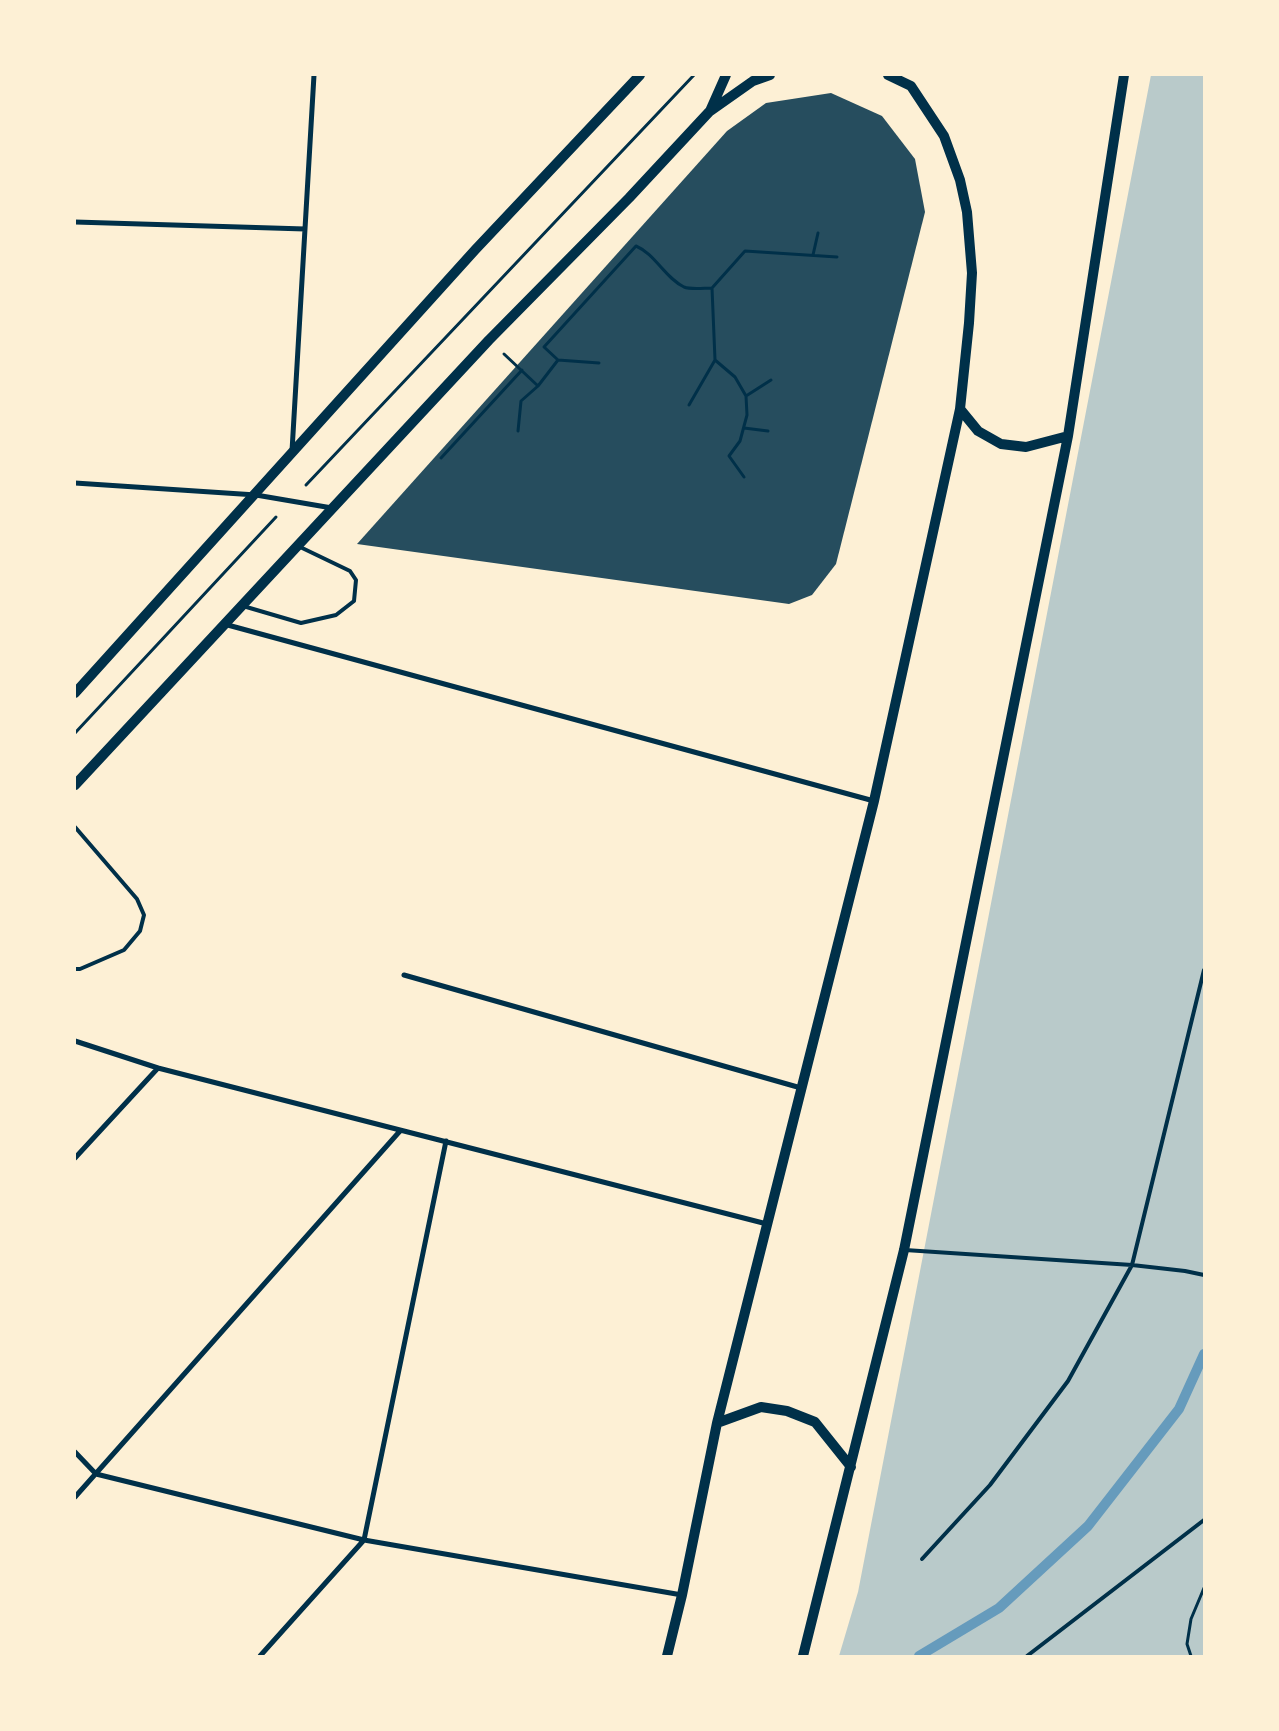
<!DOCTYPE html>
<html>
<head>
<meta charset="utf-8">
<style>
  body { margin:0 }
  #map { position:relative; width:1279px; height:1731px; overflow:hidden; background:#fdf0d5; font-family:"PT Sans",sans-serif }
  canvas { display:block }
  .frame { position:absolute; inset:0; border:76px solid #fdf0d5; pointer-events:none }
</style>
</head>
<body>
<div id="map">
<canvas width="1279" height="1731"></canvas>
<div class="frame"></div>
</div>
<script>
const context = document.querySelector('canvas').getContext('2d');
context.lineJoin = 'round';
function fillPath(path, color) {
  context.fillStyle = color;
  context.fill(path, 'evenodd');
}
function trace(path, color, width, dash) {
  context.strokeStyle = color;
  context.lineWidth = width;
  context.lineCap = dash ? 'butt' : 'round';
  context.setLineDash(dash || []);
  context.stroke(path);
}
fillPath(new Path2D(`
  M1151,75h53v1581h-365l19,-64z`), '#b9caca');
trace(new Path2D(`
  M919,1656l80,-48 89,-82 91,-117 25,-55`), '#669bbc', 10);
fillPath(new Path2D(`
  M831,93l51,23 33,43 10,53 -89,352 -24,31 -23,9 -432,-60 370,-413 39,-28z`), '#264d5e');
trace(new Path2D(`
  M813,255l5,-22
  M712,288l3,72 20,17 11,19 1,19 -7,26 -11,15 15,21
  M504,354l34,32
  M558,360l41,3
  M746,396l25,-16
  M689,405l26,-45
  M744,428l24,3
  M518,431l3,-30 17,-15 20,-26 -14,-13 92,-101c19,8 29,32 48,41 7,3 20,1 28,1l33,-37 92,6
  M441,458l81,-88
  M306,485l388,-410
  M75,733l201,-216
  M1191,1656l-4,-12 4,-25 13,-31`), '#003049', 3);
trace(new Path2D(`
  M243,606l58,17 35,-8 18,-14 2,-21 -6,-9 -52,-25
  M75,827l62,72 7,16 -4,16 -16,19 -44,19h-5
  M905,1250l227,15 53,6 19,4
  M922,1559l68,-74 78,-104 64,-116 72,-295
  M1027,1656l177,-136`), '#003049', 4);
trace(new Path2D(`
  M75,222l230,7
  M292,451l22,-376
  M75,483l181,12 76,13
  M224,624l650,177
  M404,975l397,113
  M75,1041l83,27 609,156
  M75,1158l83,-90
  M75,1452l21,22 268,66 318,55
  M75,1497l325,-366
  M260,1656l104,-116 82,-399`), '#003049', 5);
trace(new Path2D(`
  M710,111l16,-36
  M960,409l18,22 23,13 25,3 42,-11
  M75,693l400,-443 165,-175
  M75,785l414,-445 140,-142 80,-86 44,-31 17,-6
  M717,1423l44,-16 26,4 28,11 36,45
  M667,1656l15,-61 35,-172 157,-622 86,-392 9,-86 3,-50 -5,-61 -7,-32 -16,-44 -33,-50 -23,-11
  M803,1656l101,-406 164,-814 56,-361`), '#003049', 10);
</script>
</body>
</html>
